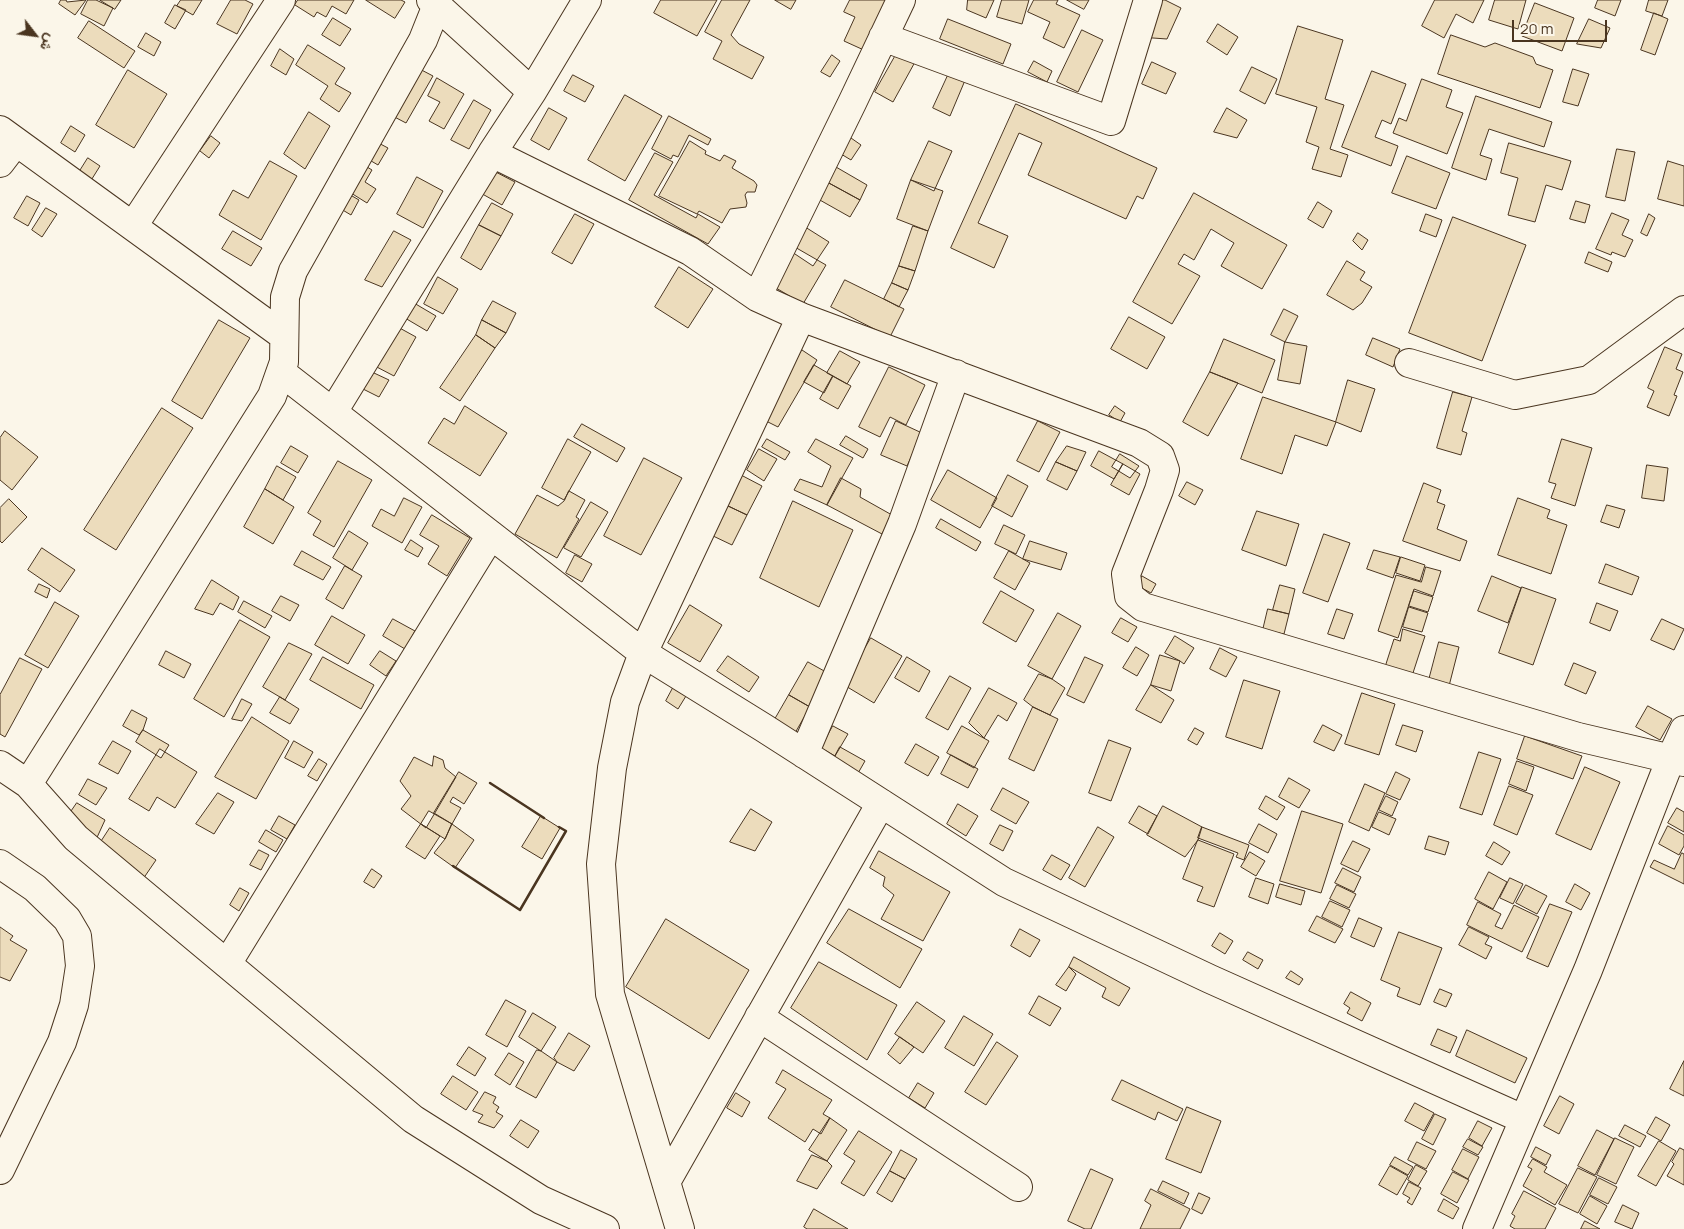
<!DOCTYPE html>
<html>
<head>
<meta charset="utf-8">
<style>
  body { margin:0 }
  #map { position:relative; width:1684px; height:1229px; overflow:hidden; background:#fbf6e9; font-family:Manrope,Vazirmatn,sans-serif }
  canvas { display:block }
  .north { position:absolute; left:10px; top:10px; width:50px; height:50px; -webkit-text-stroke:4px #fbf6e9; paint-order:stroke; rotate:120deg; font-size:14px; font-weight:700; line-height:20px; text-align:center; color:#4a3520 }
  .north::after { content:''; display:block; margin:auto; width:18px; height:22px; background:#4a3520; clip-path:polygon(50% 0,100% 100%,50% 72%,0 100%) }
  .scale { position:absolute; left:1512px; top:20px; width:95px; height:22px; box-sizing:border-box; border:2px solid #4a3520; border-top:0; padding-left:6px; font-size:15px; line-height:18px; white-space:nowrap; color:#4a3520; -webkit-text-stroke:4px #fbf6e9; paint-order:stroke }
</style>
</head>
<body>
<div id="map">
<canvas width="1684" height="1229"></canvas>
<div class="north">ش</div>
<div class="scale">20 m</div>
</div>
<script>
const context = document.querySelector('canvas').getContext('2d');
context.lineJoin = 'round';
function fillPath(path, color) {
  context.fillStyle = color;
  context.fill(path, 'evenodd');
}
function trace(path, color, width, dash) {
  context.strokeStyle = color;
  context.lineWidth = width;
  context.lineCap = dash ? 'butt' : 'round';
  context.setLineDash(dash || []);
  context.stroke(path);
}
const building = new Path2D(`
  M61,0h5l1,2 19,-2 -11,15 -16,-11z
  M88,0h8l17,8 -9,18 -23,-12z
  M100,0h21l-6,9z
  M181,0h21l-9,15 -16,-9z
  M231,0h14l8,4 -16,30 -20,-10z
  M298,0h56l-8,14 -14,-8 -6,11 -9,-5 -3,5 -19,-12z
  M366,0h35l4,2 -10,16z
  M661,0h56l-20,36 -43,-23z
  M722,0h28l-19,35 8,9 25,13 -12,22 -39,-20 9,-18 -17,-9z
  M775,0h21l-5,9z
  M850,0h40l-24,51 -22,-10 11,-24 -11,-5z
  M968,0h26l-8,18 -19,-8z
  M1002,0h27l-7,24 -25,-7z
  M1034,0h24l-2,4 24,11 -16,33 -21,-10 7,-16 -22,-10z
  M1067,0h22l-5,9z
  M1157,0h8l16,8 -14,31 -28,-2z
  M1435,0h49l-11,23 -17,-9 -12,24 -22,-12z
  M1495,0h31l-8,29 -29,-9z
  M1598,0h23l-6,16 -20,-8z
  M1649,0h19l-6,16 -16,-5z
  M1535,3l39,15 -12,33 -40,-15z
  M175,5l11,5 -11,19 -10,-6z
  M1654,13l14,6 -13,36 -14,-5z
  M333,18l18,11 -11,17 -18,-11z
  M948,19l63,25 -8,20 -63,-25z
  M1589,19l21,9 -9,20 -24,-4z
  M89,21l46,30 -11,17 -46,-30z
  M1218,24l20,13 -11,18 -20,-13z
  M1298,26l45,14 -18,59 19,6 -14,44 18,6 -7,22 -29,-8 7,-22 -13,-5 11,-35 -41,-13z
  M1082,30l21,10 -25,52 -21,-10z
  M146,33l15,9 -7,14 -16,-9z
  M1451,35l34,12 10,-4 38,14 3,7 17,6 -13,38 -102,-34z
  M308,45l37,23 -10,16 16,9 -12,19 -19,-13 8,-13 -32,-21z
  M280,49l14,10 -8,16 -15,-9z
  M897,53l18,9 -22,40 -18,-10z
  M832,55l8,6 -10,16 -9,-5z
  M1034,61l18,10 -5,11 -19,-10z
  M1152,62l24,11 -10,21 -24,-10z
  M412,65l21,11 -27,47 -21,-11z
  M1252,67l25,12 -12,25 -25,-13z
  M1573,69l16,5 -11,32 -15,-4z
  M128,70l39,24 -33,54 -38,-23z
  M950,71l16,7 -16,38 -17,-8z
  M1372,71l34,13 -15,40 -9,-4 -7,17 23,9 -7,20 -49,-19z
  M573,75l21,11 -9,16 -21,-11z
  M437,78l27,16 -20,35 -15,-8 11,-19 -12,-6z
  M1422,79l30,11 -6,17 17,6 -16,41 -54,-21 6,-15 7,3z
  M625,95l37,21 -37,65 -37,-21z
  M1476,96l76,26 -8,25 -55,-18 -9,26 12,4 -6,21 -34,-12z
  M474,100l17,10 -22,39 -18,-9z
  M1016,104l141,64 -14,31 -6,-3 -11,23 -98,-44 14,-32 -23,-10 -41,90 30,13 -14,32 -43,-20z
  M549,108l18,10 -18,32 -18,-10z
  M1227,108l20,12 -10,18 -23,-6z
  M309,112l21,14 -25,43 -21,-15z
  M669,116l42,23 -3,6 -19,-10 -11,22 -5,-2 -2,4 -19,-10z
  M71,126l14,9 -10,17 -14,-9z
  M211,136l9,7 -11,15 -9,-7z
  M851,138l10,7 -10,15 -10,-6z
  M371,139l17,9 -10,17 -17,-10z
  M690,141l16,10 -1,3 15,7 4,-6 12,6 -4,7 22,13 3,4 -2,7h-8l-2,3 2,8 -1,4 -16,2 -8,14 -23,-12 -2,3 -38,-18z
  M929,141l23,10 -18,40 -23,-11z
  M1509,143l62,18 -9,29 -16,-5 -11,37 -27,-7 10,-37 -17,-5z
  M1617,149l18,3 -10,49 -19,-4z
  M655,153l18,9 -19,33 42,23 2,-4 22,13 -12,17 -79,-44z
  M1407,156l43,17 -14,36 -44,-16z
  M88,158l12,8 -10,16 -12,-8z
  M270,161l27,15 -36,64 -42,-25 14,-25 15,8z
  M1668,161l16,5v40l-26,-7z
  M359,162l13,8 -7,12 11,7 -9,14 -24,-15z
  M836,167l31,18 -7,15 -33,-18z
  M490,169l25,13 -13,23 -25,-14z
  M417,177l26,14 -20,37 -26,-14z
  M911,180l32,11 -15,40 -31,-12z
  M827,182l33,18 -10,17 -32,-18z
  M340,189l19,11 -8,15 -20,-12z
  M1194,193l93,52 -25,44 -41,-23 13,-23 -23,-14 -17,31 -10,-6 -6,10 22,12 -28,48 -39,-22z
  M27,196l13,7 -12,23 -14,-8z
  M1576,201l14,4 -5,18 -15,-4z
  M1318,202l14,9 -9,17 -15,-9z
  M492,203l21,11 -12,22 -22,-11z
  M46,208l11,6 -15,23 -10,-7z
  M1612,213l17,7 -7,15 11,5 -8,17 -13,-5 -1,3 -15,-6z
  M575,214l19,10 -22,40 -20,-11z
  M1426,214l16,6 -6,17 -16,-6z
  M1649,214l6,4 -8,18 -6,-3z
  M1453,217l73,28 -44,116 -73,-28z
  M479,225l22,11 -20,34 -20,-12z
  M802,225l27,17 -16,24 -27,-18z
  M913,226l15,5 -13,40 -16,-5z
  M233,231l29,17 -11,18 -29,-17z
  M394,231l17,9 -29,47 -17,-7z
  M1358,233l10,7 -6,10 -9,-9z
  M793,246l33,19 -23,39 -32,-19z
  M1589,252l23,10 -4,10 -23,-9z
  M1347,261l18,11 -5,8 12,7 -10,16 -9,7 -26,-15z
  M899,266l16,5 -7,19 -16,-7z
  M679,267l34,22 -25,39 -33,-21z
  M438,277l20,12 -15,25 -19,-10z
  M845,280l59,29 -14,28 -59,-30z
  M892,283l16,7 -9,17 -15,-8z
  M493,301l23,12 -10,20 -24,-13z
  M414,303l22,13 -9,15 -22,-13z
  M1284,309l14,7 -13,26 -14,-7z
  M1129,317l36,20 -18,32 -36,-20z
  M219,320l31,18 -48,81 -30,-18z
  M482,320l24,13 -11,15 -19,-13z
  M396,326l20,11 -22,39 -21,-11z
  M476,335l19,13 -35,53 -20,-13z
  M1373,338l27,11 -7,18 -27,-12z
  M1224,339l51,21 -13,33 -52,-21z
  M1285,342l22,4 -7,38 -22,-4z
  M1665,347l17,7 -6,15 7,3 -9,23 3,1 -8,20 -22,-9 7,-16 -6,-3z
  M802,350l15,10 -39,67 -16,-8z
  M840,351l20,11 -13,22 -20,-11z
  M814,365l19,11 -9,17 -20,-11z
  M889,367l36,18 -19,40 -16,-8 -10,20 -21,-10z
  M1210,372l28,11 -30,53 -25,-14z
  M374,373l15,7 -10,17 -16,-8z
  M833,376l18,10 -13,23 -18,-10z
  M1348,380l27,9 -14,43 -25,-10z
  M1453,392l19,5 -10,34 5,2 -6,22 -24,-7z
  M1263,397l73,25 -9,24 -32,-11 -13,39 -41,-15z
  M465,406l42,27 -27,43 -52,-33 16,-25 10,6z
  M1115,406l10,7 -5,9 -11,-7z
  M162,408l31,20 -77,122 -32,-20z
  M896,421l26,12 -15,33 -26,-11z
  M1038,421l22,11 -21,40 -22,-11z
  M582,424l43,24 -8,14 -43,-25z
  M5,431l33,26 -26,33 -12,-10v-42z
  M846,436l22,13 -5,9 -23,-13z
  M568,439l23,13 -27,48 -22,-12z
  M767,439l23,13 -5,8 -23,-13z
  M816,439l37,19 -26,47 -33,-15 6,-11 22,8 9,-21 -23,-14z
  M1562,439l30,9 -17,58 -24,-8 5,-14 -7,-2z
  M291,446l17,10 -10,17 -17,-10z
  M1067,446l19,6 -9,19 -21,-9z
  M759,449l18,10 -13,22 -17,-11z
  M1099,451l24,13 -9,15 -23,-13z
  M1120,454l19,12 -9,12 -18,-11z
  M644,458l38,20 -41,77 -37,-19z
  M338,461l34,19 -38,67 -21,-12 8,-14 -13,-8z
  M1056,462l21,9 -10,19 -20,-10z
  M1123,464l17,10 -11,21 -18,-10z
  M1647,465l21,3 -4,33 -22,-3z
  M277,466l19,11 -13,23 -18,-11z
  M948,470l49,28 -17,30 -49,-28z
  M741,475l21,11 -15,29 -21,-10z
  M1008,475l20,11 -16,31 -20,-11z
  M841,478l20,11 -1,8 32,18 -10,19 -55,-29z
  M1187,482l16,8 -8,15 -16,-9z
  M1424,483l17,7 -4,12 8,3 -8,24 30,12 -7,20 -57,-20z
  M265,489l29,18 -21,37 -29,-17z
  M569,491l16,9 -9,17 3,2 -22,39 -42,-24 22,-39 21,11 6,-5z
  M404,498l18,9 -20,36 -30,-17 9,-17 13,7z
  M1518,498l32,12 -3,8 20,7 -16,49 -53,-19z
  M9,499l18,18 -25,26 -2,-2v-33z
  M793,501l60,29 -34,77 -59,-29z
  M591,502l17,10 -27,45 -17,-9z
  M726,505l21,10 -15,30 -21,-10z
  M1607,505l18,5 -6,18 -18,-6z
  M1257,511l42,13 -13,42 -44,-16z
  M432,515l38,23 -23,38 -19,-12 11,-18 -19,-11z
  M941,519l40,23 -5,9 -40,-23z
  M1004,525l21,10 -9,19 -21,-10z
  M349,531l19,12 -16,27 -19,-12z
  M1324,534l26,9 -22,59 -25,-9z
  M411,540l12,8 -5,9 -13,-7z
  M1030,541l37,12 -6,17 -38,-11z
  M42,548l33,22 -15,22 -32,-22z
  M1374,550l26,7 -7,21 -26,-9z
  M302,551l29,16 -8,13 -29,-15z
  M1009,551l21,12 -15,27 -21,-12z
  M575,555l17,9 -10,18 -16,-9z
  M1401,557l24,8 -5,16 -24,-8z
  M1606,564l33,13 -7,18 -33,-12z
  M345,566l17,10 -19,33 -17,-10z
  M1426,567l15,4 -8,25 -19,-7 -16,49 -20,-7 18,-56 25,7z
  M1142,576l14,8 -5,9 -13,-7z
  M1492,576l29,12 -13,35 -30,-12z
  M212,580l27,17 -6,13 -13,-7 -7,12 -18,-6z
  M39,584l11,5 -3,9 -12,-6z
  M1280,585l15,4 -6,25 -16,-4z
  M1522,587l34,12 -23,66 -34,-12z
  M1001,591l33,19 -18,32 -33,-19z
  M1414,591l19,6 -5,15 -19,-6z
  M281,596l18,9 -9,16 -18,-10z
  M244,601l28,15 -7,12 -27,-16z
  M55,602l24,14 -31,52 -23,-13z
  M1597,603l21,8 -8,20 -20,-8z
  M690,605l32,20 -22,37 -32,-19z
  M1409,607l19,6 -6,19 -19,-5z
  M1268,609l21,5 -5,20 -21,-4z
  M1337,609l16,5 -9,25 -16,-5z
  M1058,613l23,13 -29,53 -24,-13z
  M332,616l33,19 -17,29 -33,-19z
  M1121,618l16,9 -9,15 -16,-9z
  M393,619l22,12 -10,18 -22,-13z
  M1662,619l22,10 -10,21 -23,-10z
  M240,620l30,17 -46,80 -30,-18z
  M1403,629l22,7 -13,40 -27,-9 9,-28 6,2z
  M1175,636l19,12 -10,16 -4,-3 -15,-8z
  M871,638l31,18 -28,47 -30,-18z
  M1439,642l20,5 -10,39 -20,-6z
  M289,643l23,11 -27,46 -22,-13z
  M1136,647l13,8 -12,21 -14,-8z
  M1220,648l17,9 -11,20 -16,-8z
  M166,651l25,13 -7,14 -25,-13z
  M380,651l16,10 -10,15 -16,-11z
  M1160,655l20,6 -9,30 -20,-6z
  M728,656l31,21 -10,15 -32,-21z
  M323,657l51,28 -13,24 -51,-29z
  M907,657l23,14 -11,21 -24,-14z
  M1085,657l18,8 -19,38 -17,-8z
  M20,658l22,11 -37,68 -5,-3v-39z
  M808,662l18,10 -16,35 -21,-12z
  M1574,663l22,9 -10,22 -21,-9z
  M1039,674l13,5 13,9 -15,27 -17,-8 -9,-7z
  M950,676l21,12 -23,42 -22,-12z
  M1244,680l36,11 -18,58 -36,-12z
  M1151,685l23,15 -13,23 -25,-13z
  M673,688l13,8 -8,13 -12,-8z
  M989,688l28,15 -10,18 -9,-6 -14,23 -15,-15z
  M1362,693l33,11 -16,51 -34,-11z
  M789,695l21,12 -15,26 -21,-12z
  M280,697l19,12 -9,15 -20,-11z
  M242,699l10,5 -10,17 -10,-2z
  M1648,706l24,13 -12,21 -24,-13z
  M1033,707l25,12 -24,52 -25,-12z
  M132,710l15,8 -4,12 -4,5 -16,-9z
  M252,717l37,24 -33,58 -41,-22z
  M1323,725l19,10 -8,16 -20,-9z
  M1403,725l20,6 -7,21 -20,-7z
  M833,726l15,8 -13,22 -14,-8z
  M962,726l27,15 -15,27 -27,-15z
  M1195,728l9,5 -7,12 -9,-5z
  M143,730l26,15 -8,13 -25,-16z
  M1525,736l57,20 -9,23 -56,-20z
  M1109,740l22,8 -20,53 -22,-8z
  M113,741l18,10 -13,23 -19,-10z
  M294,741l19,11 -9,16 -19,-10z
  M916,744l23,13 -11,19 -23,-13z
  M840,747l25,14 -8,14 -25,-13z
  M160,749l37,23 -22,36 -18,-11 -8,14 -20,-12z
  M1479,752l22,7 -19,56 -22,-7z
  M951,755l27,14 -10,19 -27,-14z
  M434,756l9,4 2,8 11,9 -30,51 -25,-19 10,-13 -11,-15 14,-24 18,9z
  M319,759l8,5 -10,17 -9,-5z
  M1517,761l17,6 -8,24 -17,-7z
  M1585,767l35,15 -29,68 -35,-16z
  M459,772l18,11 -13,21 -11,-7 -3,5 11,6 -9,16 -18,-11z
  M1396,772l14,7 -10,21 -14,-6z
  M1289,778l21,12 -11,18 -20,-11z
  M88,779l19,9 -11,17 -17,-10z
  M1365,784l20,9 -16,38 -20,-9z
  M1509,786l24,9 -16,40 -23,-10z
  M1003,788l26,14 -13,22 -25,-14z
  M218,793l16,9 -20,32 -18,-10z
  M1266,796l19,11 -8,13 -18,-11z
  M1386,796l12,6 -6,14 -13,-6z
  M77,803l28,17 -11,24 -28,-25z
  M958,804l20,12 -12,20 -19,-12z
  M1139,806l18,10 -9,18 -19,-11z
  M1163,806l39,21 -4,13 -13,17 -38,-22z
  M1677,808l7,4v20l-16,-9z
  M751,809l21,13 -17,29 -25,-9z
  M429,811l23,13 -7,15 -24,-15z
  M1302,811l41,13 -22,69 -41,-12z
  M1379,812l17,7 -7,16 -17,-8z
  M279,816l16,9 -8,14 -16,-9z
  M541,816l19,12 -18,31 -20,-12z
  M421,824l19,12 -15,23 -19,-12z
  M452,824l22,16 -19,28 -21,-15 11,-14z
  M1259,824l18,10 -9,19 -19,-10z
  M1000,825l13,6 -10,20 -13,-7z
  M1668,826l16,9v11l-5,9 -20,-11z
  M1098,827l16,10 -29,50 -16,-9z
  M1202,827l47,18 -5,15 -8,-3 2,-4 -40,-15z
  M110,828l46,32 -15,22 -44,-34z
  M266,830l17,10 -7,12 -17,-10z
  M1429,836l20,6 -4,13 -20,-6z
  M1198,840l36,14 -20,53 -17,-6 6,-14 -20,-8z
  M1353,841l17,8 -12,23 -17,-8z
  M1494,842l16,10 -8,13 -16,-9z
  M259,850l10,5 -8,15 -11,-5z
  M879,851l71,41 -27,49 -42,-22 13,-24 -11,-9 2,-9 -15,-9z
  M1250,852l15,9 -9,15 -15,-9z
  M1682,853l2,1v30l-34,-17 4,-7 20,9z
  M1052,855l18,10 -9,15 -18,-10z
  M1343,868l18,9 -7,15 -19,-9z
  M372,869l10,7 -8,12 -10,-6z
  M1489,872l18,10 -14,27 -18,-10z
  M1256,878l18,6 -6,20 -19,-7z
  M1510,878l13,6 -10,20 -13,-6z
  M1280,884l25,7 -4,14 -25,-8z
  M1575,884l15,9 -9,17 -15,-8z
  M1337,885l19,9 -7,14 -19,-9z
  M1526,885l21,11 -10,18 -21,-11z
  M240,888l9,5 -10,18 -9,-6z
  M1330,901l20,9 -8,17 -20,-10z
  M1478,902l23,12 -6,12 7,3 12,-24 25,12 -17,35 -55,-27z
  M1550,904l22,8 -24,55 -21,-9z
  M849,909l73,40 -22,39 -73,-45z
  M1317,916l26,13 -8,14 -26,-12z
  M1359,918l23,10 -8,19 -23,-10z
  M666,919l83,51 -40,69 -83,-52z
  M0,927l13,9 -3,4 17,10 -17,31 -10,-4z
  M1469,927l20,10 -4,7 7,3 -6,12 -27,-14z
  M1020,929l20,11 -10,17 -19,-11z
  M1399,932l43,16 -22,57 -23,-9 3,-8 -19,-8z
  M1220,933l13,8 -8,13 -13,-8z
  M1248,952l15,8 -5,9 -15,-9z
  M1074,957l56,31 -11,18 -17,-9 4,-9 -37,-21z
  M819,962l78,43 -30,55 -76,-52z
  M1069,967l7,7 -10,17 -10,-6z
  M1291,971l12,8 -4,6 -13,-7z
  M1440,989l12,5 -6,13 -12,-5z
  M1351,992l20,11 -9,18 -15,-8 3,-5 -6,-4z
  M1039,996l22,12 -11,18 -21,-12z
  M506,1000l20,11 -19,36 -21,-12z
  M917,1002l28,19 -22,32 -28,-19z
  M533,1013l23,14 -15,24 -22,-14z
  M964,1016l29,18 -19,32 -29,-18z
  M1438,1029l19,8 -7,16 -19,-8z
  M1467,1030l60,28 -12,25 -59,-27z
  M569,1033l21,13 -16,25 -17,-9 -3,-4z
  M900,1037l14,10 -14,17 -12,-10z
  M997,1042l21,14 -32,49 -21,-13z
  M469,1047l17,11 -11,18 -18,-11z
  M537,1050l4,1 16,11 -21,36 -20,-11z
  M509,1053l15,9 -14,23 -15,-10z
  M1684,1061v35l-14,-7z
  M783,1070l49,30 -9,14 7,4 -9,16 -8,-5 -8,13 -37,-24 18,-29 -10,-6z
  M453,1076l25,16 -12,18 -25,-16z
  M1122,1080l61,29 -6,12 -19,-9 -3,8 -43,-20z
  M918,1083l16,10 -9,15 -16,-10z
  M485,1092l11,5 -3,6 6,4 -3,5 7,4 -9,12 -16,-6 5,-7 -10,-4z
  M736,1093l14,9 -8,15 -15,-9z
  M1560,1096l14,8 -15,30 -15,-8z
  M1415,1103l19,10 -10,18 -19,-10z
  M1187,1107l34,14 -20,52 -35,-14z
  M1435,1114l11,5 -13,26 -11,-6z
  M1656,1117l14,8 -9,16 -14,-8z
  M830,1118l17,12 -20,31 -18,-11z
  M521,1120l18,11 -11,17 -18,-12z
  M1478,1121l14,7 -10,18 -13,-8z
  M1625,1125l21,11 -6,11 -21,-11z
  M1597,1130l17,9 -19,36 -17,-9z
  M859,1131l33,21 -28,44 -23,-13 14,-22 -11,-7z
  M1615,1138l19,9 -18,37 -19,-9z
  M1468,1139l15,8 -5,8 -15,-8z
  M1659,1141l17,10 -20,35 -18,-10z
  M1417,1142l19,9 -10,18 -18,-9z
  M1536,1147l15,8 -5,10 -15,-8z
  M1680,1148l4,2v35l-17,-9 7,-12 -2,-2z
  M1463,1149l16,8 -11,22 -16,-9z
  M901,1150l16,9 -12,20 -15,-8z
  M812,1155l15,6 5,5 -15,23 -20,-8z
  M1395,1157l18,10 -5,8 -18,-10z
  M1533,1159l14,8 -3,5 23,13 -12,20 -32,-19 9,-17 -4,-2z
  M1416,1165l11,6 -9,15 -10,-6z
  M1390,1166l18,10 -11,19 -18,-10z
  M1578,1168l19,9 -19,36 -19,-9z
  M1091,1169l22,10 -22,50h-6l-17,-8z
  M890,1171l15,8 -13,23 -15,-9z
  M1453,1172l16,8 -12,23 -16,-9z
  M1599,1178l18,9 -9,17 -18,-9z
  M1163,1181l26,12 -5,11 -26,-13z
  M1409,1182l12,6 -9,17 -5,-3 3,-4 -7,-4z
  M1151,1189l39,20 -10,20h-40l11,-24 -6,-4z
  M1524,1191l32,17 -11,21h-30l-5,-3 5,-10 -3,-2z
  M1199,1193l11,5 -8,16 -10,-5z
  M1590,1196l17,10 -10,18 -17,-10z
  M1444,1199l15,9 -6,11 -15,-8z
  M1623,1205l16,8 -7,16 -17,-7z
  M814,1209l34,20h-41l-3,-2z
  M1585,1221l15,8h-19z`);
fillPath(building, '#ecdcbc');
trace(building, '#4a3520', 1);
const street = new Path2D(`
  M431,0l101,92 -40,61 198,98 67,46 44,20 338,126 21,13 5,14 -6,20 -33,84 3,22 14,11 435,130 106,25
  M883,37l228,84 37,-121
  M532,92l55,-92
  M0,130l284,206
  M0,163l16,-21
  M133,226l148,-226
  M757,297l95,-194 49,-103
  M1409,363l106,32 74,-15 95,-70
  M281,372l362,281 121,75 240,154 206,97 313,140
  M333,412l159,-259
  M804,754l98,-230 54,-150
  M0,765l28,19 48,54 337,281 128,81 64,29
  M28,784l244,-388 12,-34 1,-65 8,-26 130,-231 14,-35v-5
  M0,864l35,24 32,31 10,17 3,30 -6,39 -12,37 -62,128
  M227,964l264,-429
  M759,1017l259,170
  M666,1182l215,-379
  M680,1229l-70,-235 -9,-130 11,-96 13,-66 18,-49 158,-336
  M1477,1229l111,-259 83,-212 13,-28`);
trace(street, '#4a3520', 30);
trace(street, '#fbf6e9', 28);
trace(new Path2D(`
  M490,783l54,35
  M453,866l67,44 46,-79 -7,-4`), '#4a3520', 2.5);
</script>
</body>
</html>
